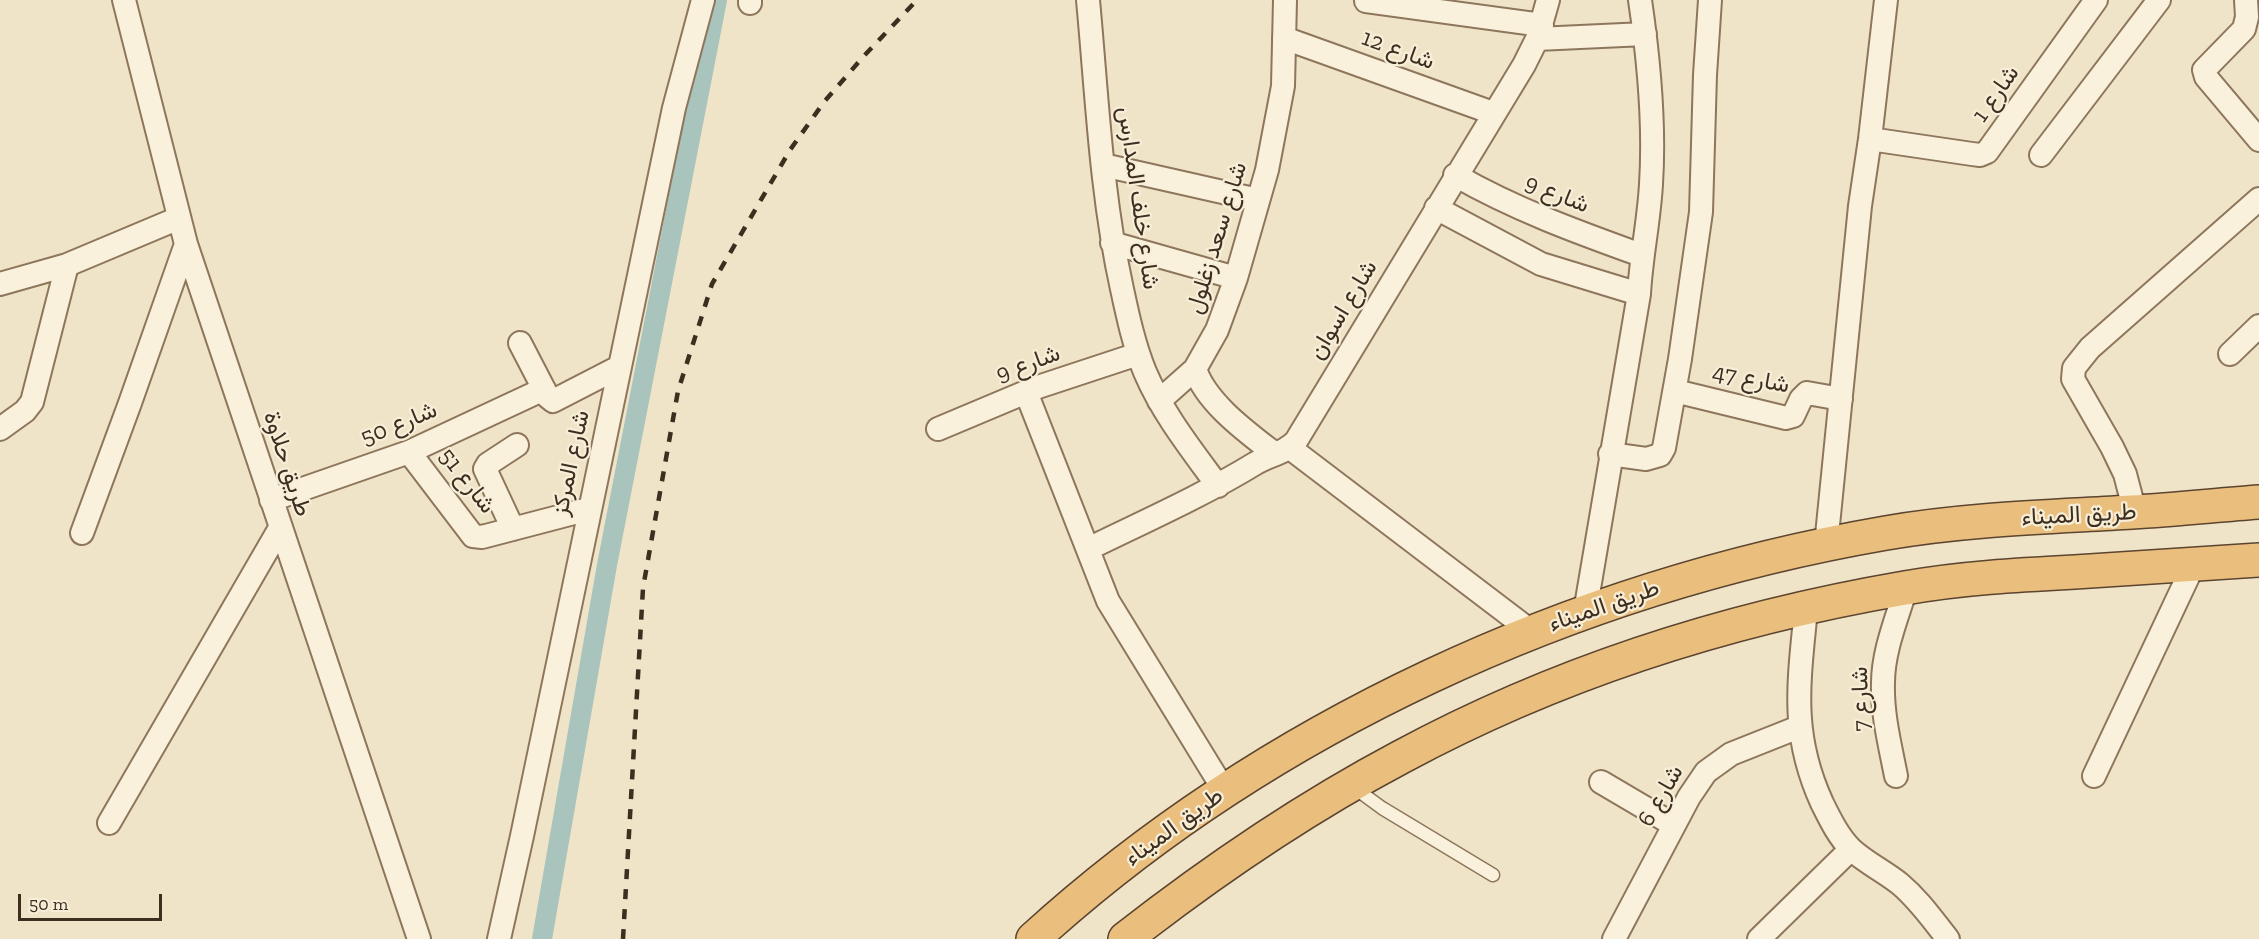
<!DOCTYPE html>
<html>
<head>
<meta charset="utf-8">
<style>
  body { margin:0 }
  #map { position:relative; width:2259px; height:939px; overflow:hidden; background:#f0e4c8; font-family:"Zilla Slab",serif }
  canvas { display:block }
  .scale { position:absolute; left:18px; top:894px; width:144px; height:27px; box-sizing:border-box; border:3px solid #3d2e20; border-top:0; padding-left:8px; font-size:18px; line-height:21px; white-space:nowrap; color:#3d2e20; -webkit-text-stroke:4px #f7eed8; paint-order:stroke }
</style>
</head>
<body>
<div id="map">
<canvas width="2259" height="939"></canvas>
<div class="scale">50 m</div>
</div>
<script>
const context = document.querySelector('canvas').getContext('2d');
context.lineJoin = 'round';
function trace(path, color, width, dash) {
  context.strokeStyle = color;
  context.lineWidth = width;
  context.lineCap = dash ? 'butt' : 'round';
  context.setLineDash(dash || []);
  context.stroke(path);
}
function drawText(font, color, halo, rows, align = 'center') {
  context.font = font + ' "Zilla Slab",Vazirmatn,serif';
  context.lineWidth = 4.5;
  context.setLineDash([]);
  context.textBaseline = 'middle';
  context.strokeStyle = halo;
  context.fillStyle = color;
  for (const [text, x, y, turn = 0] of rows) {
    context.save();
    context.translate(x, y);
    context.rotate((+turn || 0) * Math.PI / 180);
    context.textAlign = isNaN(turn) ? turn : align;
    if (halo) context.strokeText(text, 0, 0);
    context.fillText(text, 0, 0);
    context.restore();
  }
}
trace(new Path2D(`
  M542,939l65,-374 110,-565`), '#a9c4bc', 20);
const service = new Path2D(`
  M1352,786l30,22 111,67`);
const minor = new Path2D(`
  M124,0l62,244 233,695
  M750,0v3
  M1088,0c9,96 13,194 34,289 6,28 12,56 23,83 18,42 46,77 73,114
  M2246,0l1,17 -3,12 -40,41 2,7 53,63
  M1366,1l176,24
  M1284,38l209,75
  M1537,39l108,-5
  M1870,139l102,15 8,1 7,-3 109,-152
  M2041,155l118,-155
  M1103,165l155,35
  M1455,175c59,34 122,57 186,80
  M1436,208l105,56 98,30
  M1112,243l124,35
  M0,284l67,-19 112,-47
  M520,343l28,54 5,4 66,-34
  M2230,354l29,-28
  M1675,391l111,27 7,-2 8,-17 6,-6 34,6
  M1026,392l82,209 116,189
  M1159,401l36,-32
  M0,429l25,-18 7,-9 35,-137
  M938,429l100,-42 100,-33
  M1290,448l242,184
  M409,452l64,84 9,1 107,-28
  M1275,454c-27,-21 -69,-51 -80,-85l22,-39 19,-52 31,-108 16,-84 2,-86
  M1610,454l36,5 14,-4 4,-7 16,-89 21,-147 4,-137 5,-75
  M271,500l138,-48 135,-63
  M2135,512l-10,-38 -13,-27 -39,-68 1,-11 16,-20 169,-149
  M513,529l-28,-60 3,-5 29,-19
  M82,533l48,-130 56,-159
  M1826,545l34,-339 10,-67 16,-139
  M1088,549c57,-28 114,-53 168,-86 14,-8 29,-10 40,-22l228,-376 13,-26 11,-39
  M1806,609c-7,73 -16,124 16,194 8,16 16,33 29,46 15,14 33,22 49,35 19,16 32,35 48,55
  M1585,612l54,-318c2,-37 10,-73 12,-110 4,-62 -2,-123 -11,-184
  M1896,776c-6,-31 -14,-62 -13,-93 0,-32 14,-65 23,-95
  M2094,776l100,-212
  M1601,782l73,43
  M109,823l171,-295
  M499,939l23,-103 152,-728 29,-108
  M1614,939l75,-142 17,-25 25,-18 68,-27
  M1759,939l92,-90`);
const trunk = new Path2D(`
  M1033,939c234,-213 541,-352 853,-406 81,-14 164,-16 246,-21 43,-2 85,-7 127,-10
  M1125,939c87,-68 178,-130 276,-182 156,-84 329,-139 504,-169 56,-10 113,-13 170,-16 62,-4 123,-8 184,-12`);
trace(service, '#8d765c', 15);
trace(minor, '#8d765c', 26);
trace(trunk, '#5b4430', 36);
trace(service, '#faf1dc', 12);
trace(minor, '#faf1dc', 22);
trace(trunk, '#eabe7c', 33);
trace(new Path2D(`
  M623,939l20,-351 35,-197 34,-107 78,-134 34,-48 39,-45 54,-57`), '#3d2e20', 4.5, [10, 10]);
drawText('24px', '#3d2e20', '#f7eed8', [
  ["شارع 12",1398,50,20],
  ["شارع 1",1996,94,-55],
  ["شارع 9",1557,194,22],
  ["شارع خلف المدارس",1138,198,82],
  ["شارع سعد زغلول",1217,238,-73],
  ["شارع اسوان",1343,310,-59],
  ["شارع 9",1028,364,-20],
  ["شارع 47",1751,379,10],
  ["شارع 50",399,424,-22],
  ["شارع المركز",571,463,-78],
  ["طريق حلاوة",287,464,72],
  ["شارع 51",467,481,52],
  ["طريق الميناء",2079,515,-3],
  ["طريق الميناء",1604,606,-19],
  ["شارع 7",1861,699,-92],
  ["شارع 6",1661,796,-60],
  ["طريق الميناء",1174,827,-36]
]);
</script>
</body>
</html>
